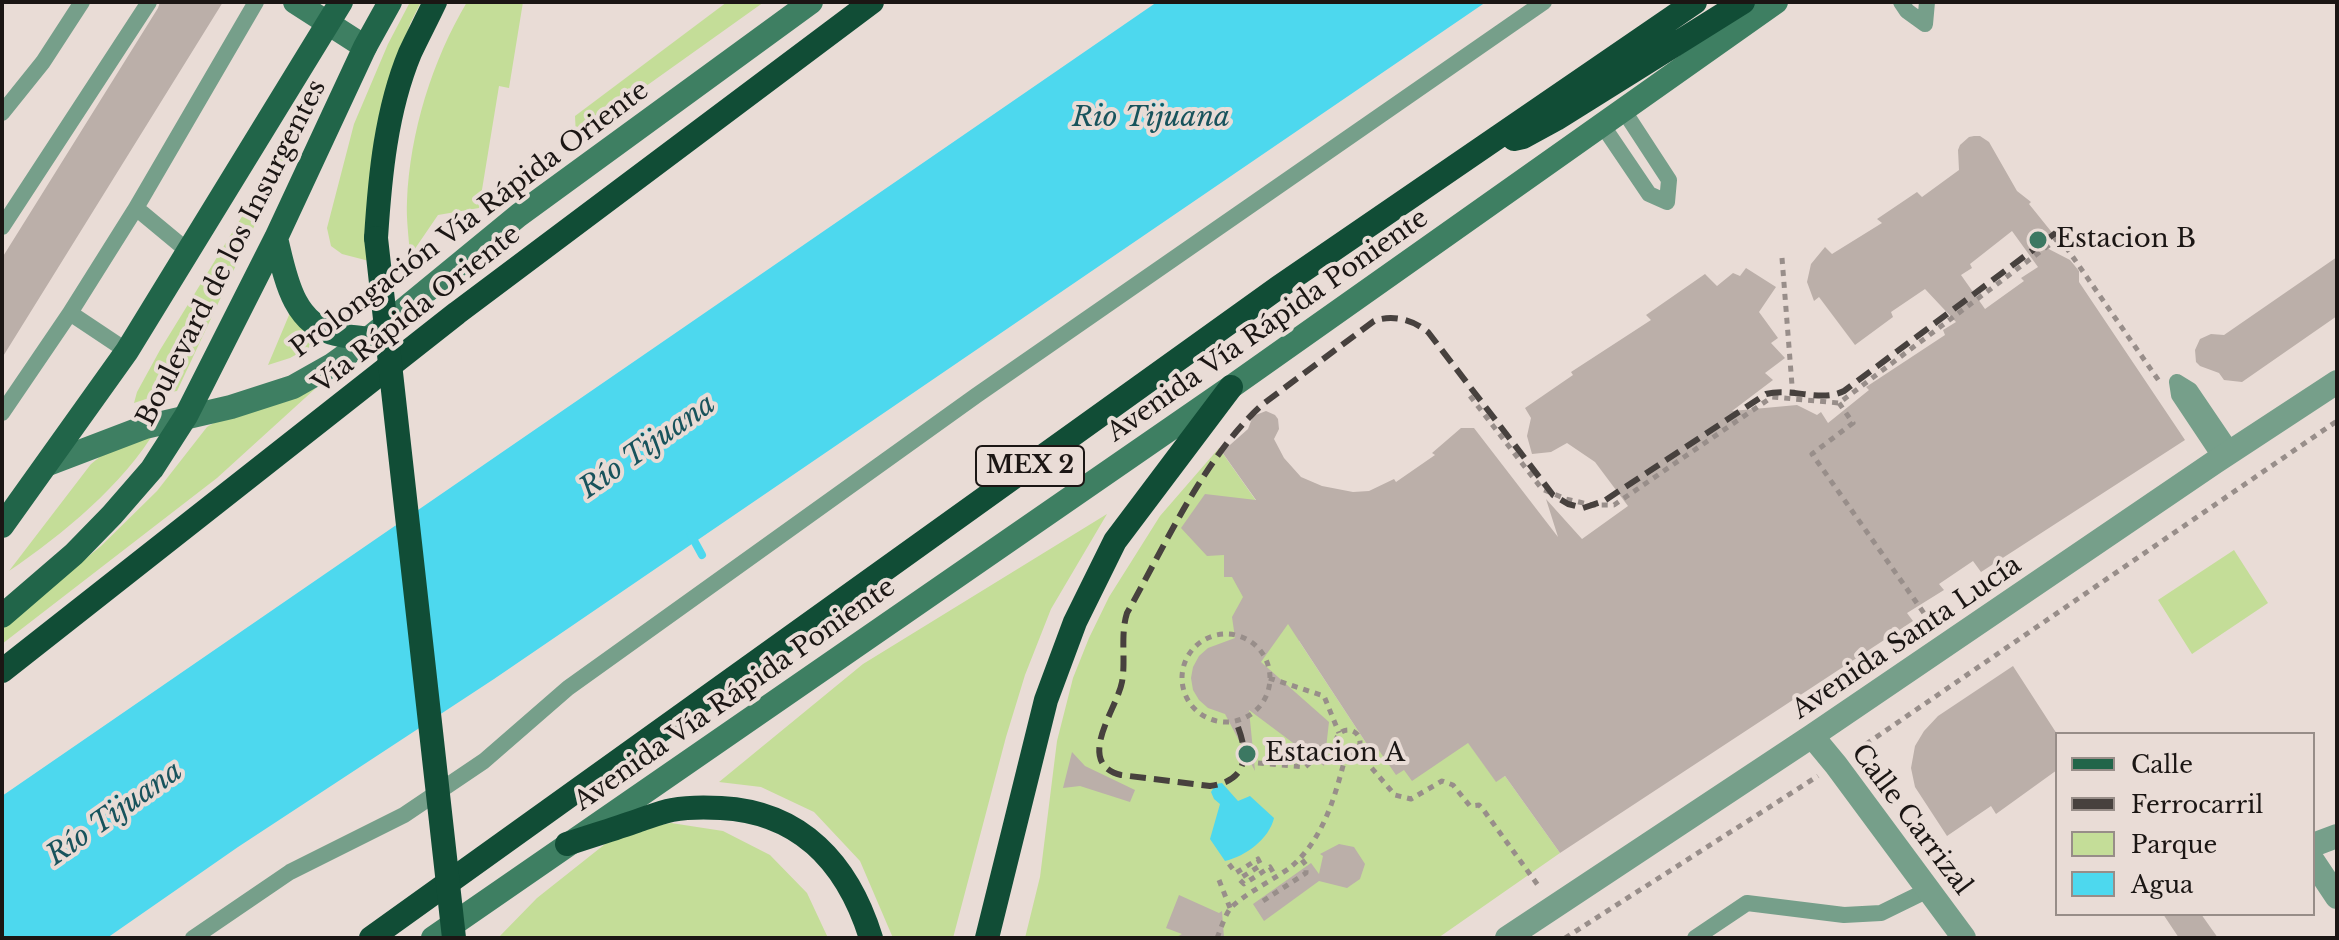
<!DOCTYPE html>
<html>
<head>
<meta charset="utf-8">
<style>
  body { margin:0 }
  #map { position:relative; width:2339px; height:940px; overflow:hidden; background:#e9dcd6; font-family:"Libre Baskerville",serif }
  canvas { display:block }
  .frame { position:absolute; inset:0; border:4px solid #1b1614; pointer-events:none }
  .legend { position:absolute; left:2055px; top:732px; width:260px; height:184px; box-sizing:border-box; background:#e9dcd6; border:2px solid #978d88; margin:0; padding:10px 14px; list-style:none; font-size:24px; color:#1b1614 }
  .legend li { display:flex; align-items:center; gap:16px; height:40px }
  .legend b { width:40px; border:2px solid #978d88 }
</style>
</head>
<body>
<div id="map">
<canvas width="2339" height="940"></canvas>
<div class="frame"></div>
<ul class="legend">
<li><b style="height:10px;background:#216549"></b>Calle</li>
<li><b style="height:10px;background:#47413e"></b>Ferrocarril</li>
<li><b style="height:22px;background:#c4dd98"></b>Parque</li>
<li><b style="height:22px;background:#4dd8ee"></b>Agua</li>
</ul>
</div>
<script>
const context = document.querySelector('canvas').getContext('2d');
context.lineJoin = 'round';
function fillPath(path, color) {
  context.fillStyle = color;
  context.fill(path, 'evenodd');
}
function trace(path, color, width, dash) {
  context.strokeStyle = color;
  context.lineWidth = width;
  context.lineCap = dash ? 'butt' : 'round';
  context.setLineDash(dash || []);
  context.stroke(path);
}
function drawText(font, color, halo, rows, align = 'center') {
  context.font = font + ' "Libre Baskerville",serif';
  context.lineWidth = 8;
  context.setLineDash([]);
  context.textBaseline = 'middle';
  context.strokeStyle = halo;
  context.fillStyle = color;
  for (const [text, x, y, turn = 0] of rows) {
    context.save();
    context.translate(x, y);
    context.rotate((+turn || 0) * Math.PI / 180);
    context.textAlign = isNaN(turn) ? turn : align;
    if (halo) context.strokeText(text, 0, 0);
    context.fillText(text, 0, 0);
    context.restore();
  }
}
fillPath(new Path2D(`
  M410,2h11l-11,22 -14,41 -27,196 -27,-7 -11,-8 -4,-18 27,-104 34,-80z
  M467,2h56l-14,86 -10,-2 -20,122 -41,7 -28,41c-1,-18 -4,-37 -3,-55 3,-69 25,-140 60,-199z
  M727,2h37l-188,134 -1,-20z
  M313,101l-136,290 -13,2 -30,10 3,-11 23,-42z
  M292,308l36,29 -38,21 -22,7z
  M316,388l-99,90 -215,166v-16l99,-82 56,-55 50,-64 15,-9 66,-17z
  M157,428c-34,57 -94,106 -148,143l82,-107 26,-21z
  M1219,448l97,138 -17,55 73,111 69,-47 55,76 9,-5 55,77 -122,85h-413l15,-61 17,-136 16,-63 16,-40 20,-41 51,-81z
  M1107,514l-56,95 -26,66 -19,62 -53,201h-60l-33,-77 -46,-49 -53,-25 -42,-5 144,-118z
  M2234,550l34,53 -76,51 -34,-54z
  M671,823l52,8 47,24 37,38 21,45h-330l39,-40 82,-65z`), '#c4dd98');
fillPath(new Path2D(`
  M1157,2h329l-992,677 -256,168 -131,91h-105v-142z
  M1222,783l16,18 12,-5 24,22c-5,21 -28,38 -49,43l-15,-22 10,-35 -6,-5 -3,-7 5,-8z`), '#4dd8ee');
trace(new Path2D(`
  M691,535l11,20`), '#4dd8ee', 8);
fillPath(new Path2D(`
  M160,2h63l-221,356v-100l156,-250z
  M1974,136h6l9,6 28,49 14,11 -2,2 25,31 -13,10 29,15 9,11v11l106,158 -204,132 -8,-11 -34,23 5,6 -37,23 6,8 -353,232 -55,-77 -9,6 -28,-39 -56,38 -8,-11 -8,5 -18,-26 -6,3 -84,-128 -27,38 68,60 -5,44 -75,-56 6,61 -30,-57 -17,-6 -9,-8 -6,-10 -2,-12 2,-11 6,-11 9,-8 27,-10 -3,-21 11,-20 -11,-20h-8v-22l-17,1 -26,-28 24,-34 51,6 -34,-48 26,-23 5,-13 13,-5 9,4 3,4 1,10 -5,10 10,19 17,19 21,9 31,6 16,-1 25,-12 2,3 39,-27 -3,-2 29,-25h13l84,109 -12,-38 36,40 46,-33 -33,-44 -28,-19 -16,9 -19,2 -5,-18 4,-18 -6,-10 48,-33 -2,-3 80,-52 -5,-5 59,-41 12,12 16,-13 7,3 6,-8 30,19 -17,25 19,26 -7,5 14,15 -20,15 8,7 -41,31 65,-6 20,10 4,-3 7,11 41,-33 -3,-3 79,-52 -2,-5 13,-8 -31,-33 -34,23 2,5 -38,28 -36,-48 -5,4 -7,-19 4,-18 14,-17 7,7 50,-31 -5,-4 40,-27 5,5 37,-27 -1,-20 2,-5 9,-8zM2012,231l26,36 -17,11 3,3 -39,28 -24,-34 11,-7 -2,-4z
  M2337,257v59l-95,66 -18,-2 -5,-7 -19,-7 -4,-4 -1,-12 5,-11 11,-5 13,1z
  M2013,666l44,68v36l-61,44 -5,-8 -44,30 -32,-49 -4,-19 4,-22 9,-15 14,-15z
  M1072,752l13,14 50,24 -5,12 -50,-16 -17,2z
  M1339,844l15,3 11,17 -5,15 -13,9 -28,-7 -55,40 -11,-17 58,-41 8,11 4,-18 -3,-2z
  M1179,895l40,18 3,-2 2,27h-49l7,-4 -16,-6z
  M2163,914h38l17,24h-39z`), '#bbafa9');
trace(new Path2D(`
  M2059,237l100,144
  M1782,258l11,140
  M1470,396l72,93 24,10 26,6h22l158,-108 67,6 230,-173
  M1839,403l14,20 -41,31 121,172
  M1182 678a44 44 0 1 1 88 0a44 44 0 1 1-88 0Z
  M1269,678l55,18 15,37
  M1336 742a12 12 0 1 1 24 0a12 12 0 1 1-24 0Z
  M1356,750l39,45 16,4 31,-18 11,4 17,21 9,-1 3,3 58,80
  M1856,751l481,-330
  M1258,763l47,4 6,-5 7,-14 19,-1
  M1229,864l7,9 22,-14 3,6 -22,14 5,5 26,-17 6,10
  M1219,880l11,28
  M1263,901l43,-28v-8l-6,-8
  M1217,938c4,-9 7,-21 13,-29 9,-12 47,-31 62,-43 32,-28 44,-72 54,-112
  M1565,938l253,-162`), '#988e8a', 5, [6, 6]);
trace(new Path2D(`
  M1901,2l6,9 18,13
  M1925,24l2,-22
  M2,113l41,-51 39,-60
  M1603,126l46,68 18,8 2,-22 -45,-69
  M136,208l53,44
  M2,227l147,-225
  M70,313l57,38
  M2177,382l13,8 42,62
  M2177,382l2,13 42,63
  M2,413l68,-100 66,-105 120,-206
  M193,938l97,-66 114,-57 80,-54 84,-73 409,-293 567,-393
  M1695,938l52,-35 97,12 37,-2 47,-23`), '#769f8a', 16);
trace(new Path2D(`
  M1812,736l24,29 128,173
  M2313,845l24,-9
  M2313,861l24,36
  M1507,938l305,-202 403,-274 122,-80`), '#769f8a', 24);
trace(new Path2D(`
  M295,2l70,45
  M48,464l97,-37 86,-20 62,-20 39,-22 36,-26 151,-124 292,-213
  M433,938l798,-551 545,-385`), '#3e7f62', 24);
trace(new Path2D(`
  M276,238c9,37 16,86 60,96 11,3 22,3 32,5
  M2,526l125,-175 214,-349
  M2,616l72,-62 38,-39 40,-46 34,-53 90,-178 89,-191 25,-45`), '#216549', 24);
trace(new Path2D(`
  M1514,139l9,-2 33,-18 187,-117
  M376,238c4,-62 10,-127 34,-185 8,-17 17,-34 25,-51
  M2,671l455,-358 415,-311
  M567,844c24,-8 47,-15 70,-23 12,-4 24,-9 35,-11 16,-3 33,-3 49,-2 80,4 127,56 150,130
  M371,938l908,-651 416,-285
  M987,938l59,-238 29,-78 40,-81 116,-154`), '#114d36', 24);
trace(new Path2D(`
  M1238,727c11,29 9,54 -28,59l-89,-11c-47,-12 -4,-66 1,-93 4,-22 -2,-47 5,-69 39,-69 77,-156 136,-209l111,-83c19,-7 39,-1 54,11l125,163 15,9 15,4 21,-7 162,-107c25,-7 55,9 78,-3l213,-159`), '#47413e', 6, [16, 8]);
trace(new Path2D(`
  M376,238l78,700`), '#114d36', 24);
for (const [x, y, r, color] of [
  [2038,240,10,"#3c7862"],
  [1247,754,10,"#3c7862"]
]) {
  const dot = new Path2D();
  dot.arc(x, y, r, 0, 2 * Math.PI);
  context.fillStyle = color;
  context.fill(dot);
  trace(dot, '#e9dcd6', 3);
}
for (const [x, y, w] of [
  [1030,466,108]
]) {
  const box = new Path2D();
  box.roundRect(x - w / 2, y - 20, w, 40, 6);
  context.fillStyle = '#e9dcd6';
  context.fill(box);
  trace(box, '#1b1614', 2);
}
drawText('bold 24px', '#1b1614', null, [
  ["MEX 2",1030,466]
]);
drawText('26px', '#1b1614', '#e9dcd6', [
  ["Prolongación Vía Rápida Oriente",470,220,-37],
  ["Boulevard de los Insurgentes",232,253,-63],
  ["Vía Rápida Oriente",417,310,-38],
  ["Avenida Vía Rápida Poniente",1268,326,-35],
  ["Avenida Santa Lucía",1907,638,-34],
  ["Avenida Vía Rápida Poniente",735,695,-35],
  ["Calle Carrizal",1911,820,53]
]);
drawText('26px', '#1b1614', '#e9dcd6', [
  ["Estacion B",2056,240],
  ["Estacion A",1265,754]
], 'left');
drawText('italic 28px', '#18535c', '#e9dcd6', [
  ["Rio Tijuana",1151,118],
  ["Río Tijuana",648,447,-35],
  ["Río Tijuana",115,814,-35]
]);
</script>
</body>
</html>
